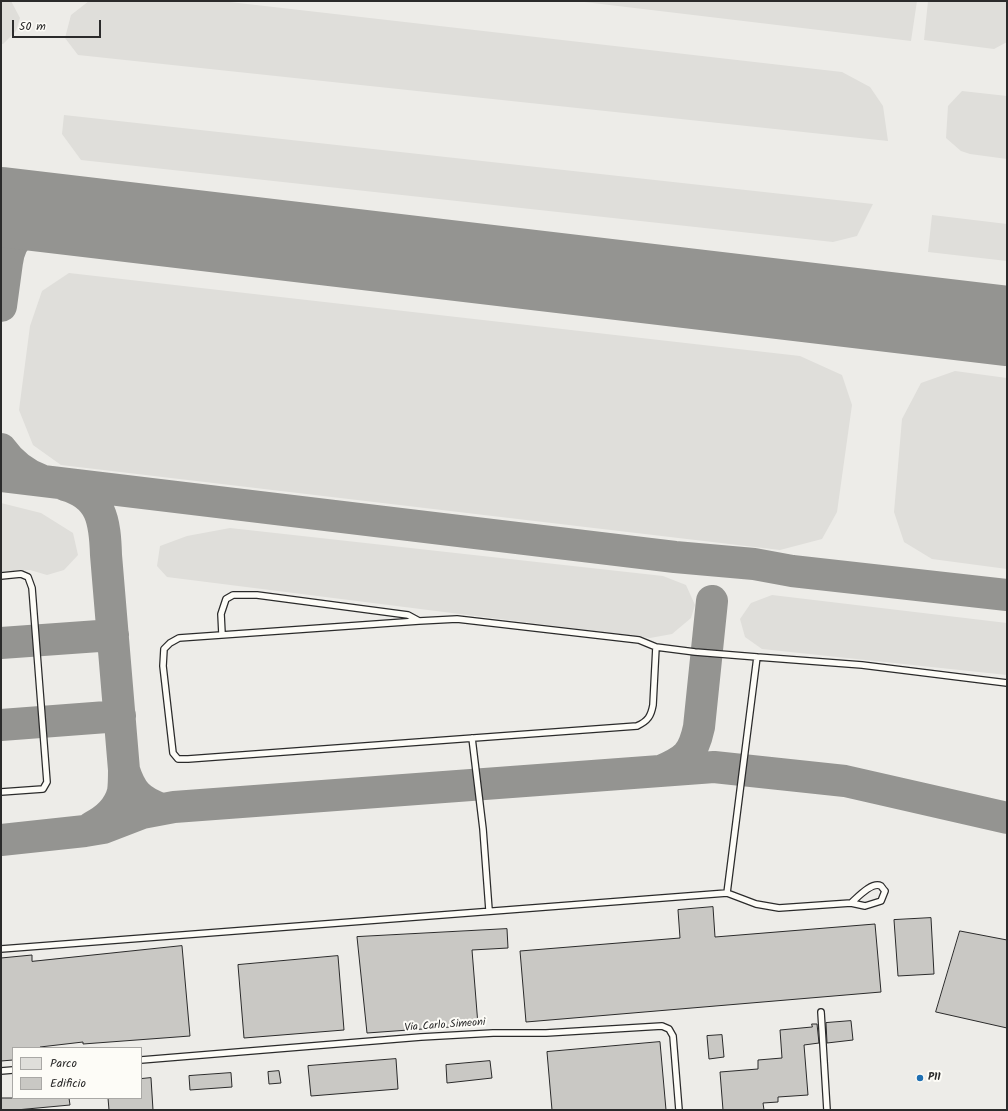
<!DOCTYPE html>
<html>
<head>
<meta charset="utf-8">
<style>
  body { margin:0 }
  #map { position:relative; width:1008px; height:1111px; overflow:hidden; background:#fdfcf7; font-family:Kalam,sans-serif }
  canvas { display:block }
  .frame { position:absolute; inset:0; border:2px solid #2b2b2b; pointer-events:none }
  .legend { position:absolute; left:12px; top:1047px; width:130px; height:52px; box-sizing:border-box; background:#fdfcf7; border:1px solid #a9a8a5; margin:0; padding:5px 7px; list-style:none; font-size:12px; color:#2b2b2b }
  .legend li { display:flex; align-items:center; gap:8px; height:20px }
  .legend b { width:20px; border:1px solid #a9a8a5 }
  .scale { position:absolute; left:12px; top:20px; width:89px; height:18px; box-sizing:border-box; border:2px solid #2b2b2b; border-top:0; padding-left:5px; font-size:12px; line-height:14px; white-space:nowrap; color:#2b2b2b; -webkit-text-stroke:3px #fdfcf7; paint-order:stroke }
</style>
</head>
<body>
<div id="map">
<canvas width="1008" height="1111"></canvas>
<div class="frame"></div>
<ul class="legend">
<li><b style="height:11px;background:#dfdeda"></b>Parco</li>
<li><b style="height:11px;background:#c9c8c4"></b>Edificio</li>
</ul>
<div class="scale">50 m</div>
</div>
<script>
const context = document.querySelector('canvas').getContext('2d');
context.lineJoin = 'round';
function fillPath(path, color) {
  context.fillStyle = color;
  context.fill(path, 'evenodd');
}
function trace(path, color, width, dash) {
  context.strokeStyle = color;
  context.lineWidth = width;
  context.lineCap = dash ? 'butt' : 'round';
  context.setLineDash(dash || []);
  context.stroke(path);
}
function drawText(font, color, halo, rows, align = 'center') {
  context.font = font + ' Kalam,sans-serif';
  context.lineWidth = 4;
  context.setLineDash([]);
  context.textBaseline = 'middle';
  context.strokeStyle = halo;
  context.fillStyle = color;
  for (const [text, x, y, turn = 0] of rows) {
    context.save();
    context.translate(x, y);
    context.rotate((+turn || 0) * Math.PI / 180);
    context.textAlign = isNaN(turn) ? turn : align;
    if (halo) context.strokeText(text, 0, 0);
    context.fillText(text, 0, 0);
    context.restore();
  }
}
fillPath(new Path2D(`
  M1,1h1006v1109h-1006zM13,1048h128v50h-128z`), '#edece8');
fillPath(new Path2D(`
  M1,1h10l9,17 -4,13 -13,13h-2z
  M89,1h132l621,71 28,15 13,19 5,35 -810,-86 -13,-17 6,-23z
  M576,1h341l-6,40z
  M928,1h79v41l-13,7 -70,-9z
  M962,91l45,5v63l-37,-5 -9,-3 -15,-13 2,-32z
  M64,115l809,89 -16,32 -24,6 -752,-82 -19,-26z
  M932,215l75,9v37l-79,-9z
  M69,273l731,83 42,19 10,30 -15,107 -15,27 -42,11 -719,-85 -28,-20 -14,-35 11,-84 12,-35z
  M955,371l52,7v191l-75,-10 -28,-17 -10,-30 8,-93 19,-36z
  M1,503l40,10 32,20 5,22 -14,15 -17,5 -17,-5 -29,2z
  M230,528l433,48 23,9 9,20 -4,13 -19,16 -22,4 -483,-61 -10,-11 3,-20 27,-10z
  M772,595l235,28v52l-245,-26 -17,-12 -5,-18 11,-16z`), '#dfdeda');
trace(new Path2D(`
  M7,262c1,-4 1,-8 3,-12 5,-16 25,-29 41,-33 5,-2 12,-1 19,-2
  M1,306l6,-44 -3,-20
  M1,449c10,14 24,25 40,31
  M1,476l674,81 79,7 38,7 215,24
  M65,485c37,10 40,37 41,70l18,215
  M1,643l112,-8
  M1,725l119,-9
  M661,771c25,-11 32,-16 38,-44l13,-126
  M92,827c14,-7 27,-19 31,-35 1,-7 1,-15 1,-22 7,22 15,31 38,39
  M1,840l84,-9 18,-3 39,-15 32,-6 540,-40 131,14 162,37`), '#949491', 32);
trace(new Path2D(`
  M1,207l1006,119`), '#949491', 80);
const building = new Path2D(`
  M713,907l2,30 160,-13 6,68 -355,30 -6,-71 160,-13 -2,-28z
  M931,918l3,56 -36,2 -4,-56z
  M507,929l1,19 -36,2 6,75 -111,8 -10,-96z
  M960,931l47,9v88l-71,-16z
  M182,946l8,90 -107,8v-2l-43,5v1h-27v12l-12,1v-103l31,-3v6z
  M338,956l6,74 -100,8 -6,-73z
  M851,1021l2,19 -26,3 -1,-20z
  M812,1024h5l2,19 -15,2 4,50 -30,2v5l-15,1 1,7h-41l-3,-38 38,-3v-9l24,-2 -2,-28 32,-3z
  M722,1035l2,22 -15,2 -2,-23z
  M660,1042l6,68h-114l-5,-58z
  M396,1059l2,30 -87,7 -3,-30z
  M490,1061l2,17 -45,5 -1,-18z
  M279,1071l2,12 -12,1 -1,-12z
  M231,1073l1,14 -42,3 -1,-14z
  M151,1078l2,32h-44l-1,-12h33v-19z
  M1,1098h68l1,7 -54,5h-15z`);
fillPath(building, '#c9c8c4');
trace(building, '#2b2b2b', 1);
const service = new Path2D(`
  M1,576l20,-2 7,3 4,11 15,194 -4,7 -42,3
  M419,621l-240,17 -9,5 -6,6 -1,17 10,87 5,6h10l449,-33c11,-5 14,-10 16,-21l3,-58
  M222,634l-1,-20 5,-15 7,-4h24l151,20 11,6 38,-2 182,21 17,7 39,5 62,5
  M472,738l11,91 6,81
  M727,893l30,-236 105,8 145,18
  M1,949l726,-56 29,11 23,4 72,-5 14,3 16,-5 4,-10c-2,-2 -3,-4 -4,-5 -9,-5 -24,12 -30,17
  M821,1012l6,98
  M141,1060l280,-23 72,-4h53l116,-7 7,3 4,7 6,74
  M1,1071l12,-1`);
trace(service, '#2b2b2b', 8);
trace(service, '#fdfcf7', 5.5);
for (const [x, y, r, color] of [
  [920,1078,4,"#1f6fb2"]
]) {
  const dot = new Path2D();
  dot.arc(x, y, r, 0, 2 * Math.PI);
  context.fillStyle = color;
  context.fill(dot);
  trace(dot, '#fdfcf7', 1.5);
}
drawText('11px', '#2b2b2b', '#fdfcf7', [
  ["Via Carlo Simeoni",445,1026,-4]
]);
drawText('bold 11px', '#2b2b2b', '#fdfcf7', [
  ["P11",928,1078]
], 'left');
</script>
</body>
</html>
